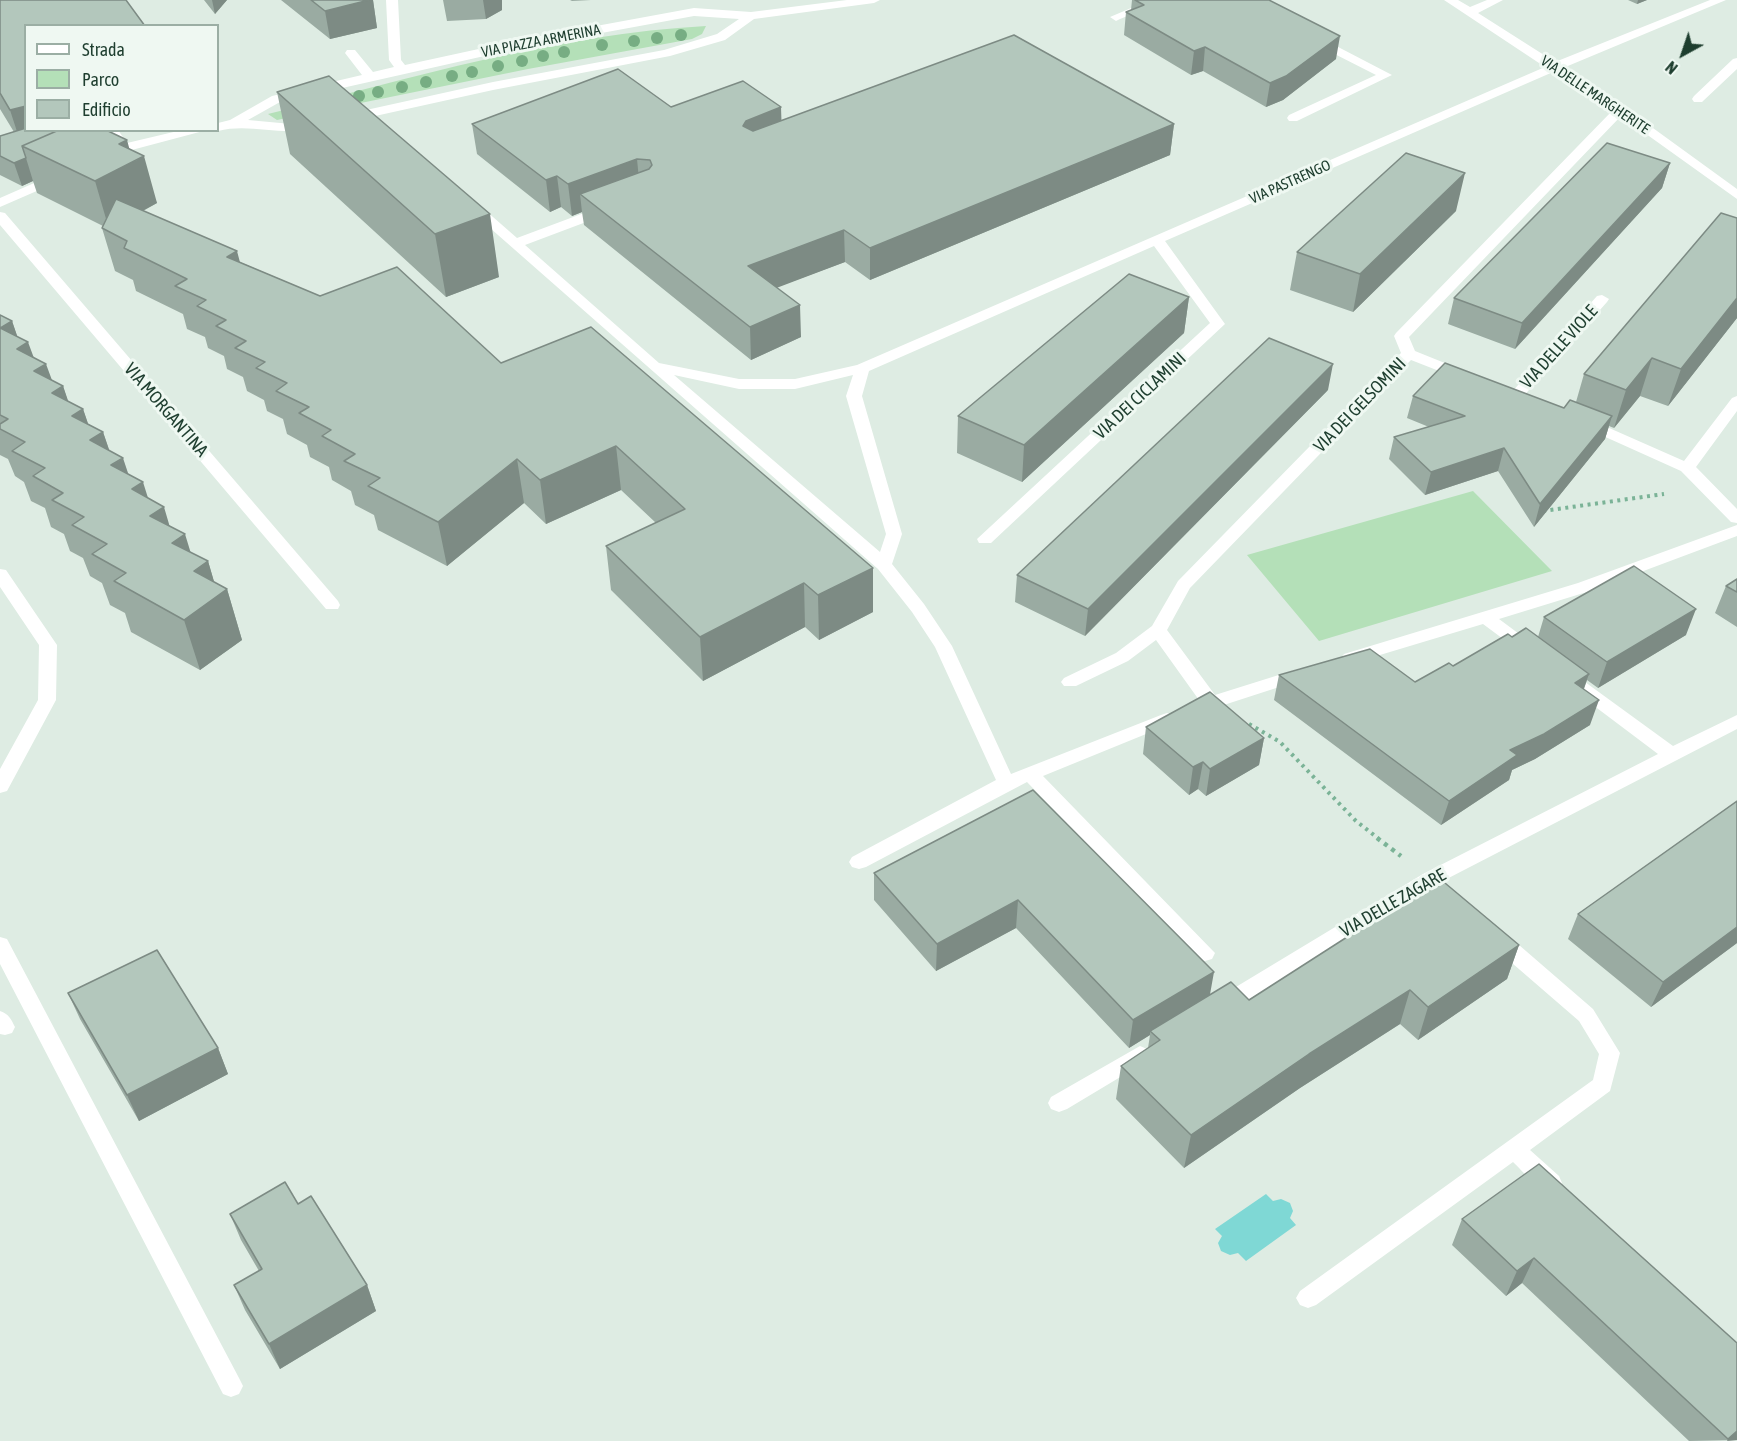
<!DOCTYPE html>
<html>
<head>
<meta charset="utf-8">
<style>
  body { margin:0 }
  #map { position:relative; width:1737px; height:1441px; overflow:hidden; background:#deece3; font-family:"Asap Condensed",sans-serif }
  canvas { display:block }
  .legend { position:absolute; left:24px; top:24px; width:195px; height:108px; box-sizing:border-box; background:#eff8f2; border:2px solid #9baea4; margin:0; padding:8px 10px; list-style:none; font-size:18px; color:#1e3e2f }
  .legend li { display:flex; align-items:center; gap:12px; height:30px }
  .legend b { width:30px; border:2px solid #9baea4 }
  .north { position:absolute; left:1653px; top:24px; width:60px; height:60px; -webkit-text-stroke:4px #eff8f2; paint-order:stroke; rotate:220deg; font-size:16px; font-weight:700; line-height:24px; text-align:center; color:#1e3e2f }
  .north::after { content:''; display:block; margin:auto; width:21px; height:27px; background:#1e3e2f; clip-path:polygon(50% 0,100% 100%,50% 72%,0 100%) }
</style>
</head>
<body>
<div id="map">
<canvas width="1737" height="1441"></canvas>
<ul class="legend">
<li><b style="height:8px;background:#fff"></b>Strada</li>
<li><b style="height:16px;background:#b4e0b8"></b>Parco</li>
<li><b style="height:16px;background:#b3c7bc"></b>Edificio</li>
</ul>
<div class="north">N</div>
</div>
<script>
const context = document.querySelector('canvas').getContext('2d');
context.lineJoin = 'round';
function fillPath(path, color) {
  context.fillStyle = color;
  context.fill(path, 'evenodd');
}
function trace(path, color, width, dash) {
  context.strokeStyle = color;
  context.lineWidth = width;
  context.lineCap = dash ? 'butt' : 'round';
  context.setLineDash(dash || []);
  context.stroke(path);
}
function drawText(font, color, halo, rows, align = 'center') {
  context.font = font + ' "Asap Condensed",sans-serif';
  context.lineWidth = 6;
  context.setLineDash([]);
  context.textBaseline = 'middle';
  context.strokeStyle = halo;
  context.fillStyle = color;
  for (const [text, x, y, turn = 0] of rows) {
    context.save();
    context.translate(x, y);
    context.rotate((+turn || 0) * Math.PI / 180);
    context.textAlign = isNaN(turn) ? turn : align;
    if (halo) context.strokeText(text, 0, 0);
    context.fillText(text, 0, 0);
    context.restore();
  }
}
fillPath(new Path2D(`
  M706,26l-4,8 -10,5 -164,30 -251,51 -9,-6c144,-36 289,-80 438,-88z
  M1473,491l79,80 -233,70 -72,-86z`), '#b4e0b8');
fillPath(new Path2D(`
  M1266,1194l7,7 8,-2 9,4 3,8 -3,7 6,7 -50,36 -8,-8 -8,2 -9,-4 -3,-8 4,-7 -7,-7z`), '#7fd8d5');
trace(new Path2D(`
  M1543,511l121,-17
  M1249,724l31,18 76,79 23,18`), '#7bb397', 4, [3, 4.5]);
trace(new Path2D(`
  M1377,838l24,18`), '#7bb397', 4.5, [4, 5]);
fillPath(new Path2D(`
  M386,0h12l3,60 4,5 115,-25 174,-32 57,4 96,-12h33l-6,3 -120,16 -29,21 -55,16 -177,34 -145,32 -6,-4 6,-4 145,-32 171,-32 53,-16 22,-15 -45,-3 -174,32 -240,54 -32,18 43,4 16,-2 6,4 -1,3c-32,7 -63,-6 -94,2l-1,-1 1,-7 12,-3 42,-24 90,-21 -17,-22 2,-3h8l18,22 21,-5 -5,-7z
  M1150,0h17l-47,19 -4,2 -6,-4z
  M1444,0h14l12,7 17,-7h16l-25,13 77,49 155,-62h16l-163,68 61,39 113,82v10l-116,-83 -212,221 6,14 52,21 2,3 -2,3h-10l-46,-18 -221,228 -23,42 48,65 86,-27 6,2 3,4 -3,4 -111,36 -6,-2 -3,-4 3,-4 9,-4 -43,-60 -28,21 -52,25h-12l-3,-4 3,-4 52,-25 36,-27 26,-45 223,-228 -7,-17 2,-3 216,-222 -59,-39 -388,169 60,83 -234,219h-12l-2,-4 233,-216 -56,-77 -285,125 -7,25 40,138 -10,30 32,40 28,42 59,128 150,-59 6,-2 6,2 3,4 -3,4 -130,53 172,177 -3,6 -7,2 -7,-2 -171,-177 -161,85 -7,2 -7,-2 -3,-5 3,-5 144,-77 -61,-133 -23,-35 -34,-43 -413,-363 2,-3h10l40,35 83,-31h10l2,3 -2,3 -85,32 134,118 80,16h56l62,-14 688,-298zM674,375l65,14h56l58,-14 -7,21 40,138 -6,18z
  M1317,36l75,39 -95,46h-8l-2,-3 2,-3 87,-40 -63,-32v-6z
  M1737,58v11l-35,33h-8l-2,-3 2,-3 39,-37z
  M105,130h13l9,13 55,-13h25l-79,21 -16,7h-10l-1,-3 15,-8z
  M57,173l5,1 2,3 -2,3 -62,27v-9z
  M0,212l5,1 333,388 2,4 -2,4h-12l-326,-384z
  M1602,295l7,4 -2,3 -86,97h-10l-3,-3 3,-3 86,-97z
  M1737,396v15l-41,56 41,42v14l-6,-1 -50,-51 -100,-45 -3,-3 3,-3h10l93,41 48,-63z
  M1737,525v11l-147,55 -91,28 35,26 3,4 -3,4h-12l-39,-29 -133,40 -6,-2 -3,-4 3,-4 234,-71z
  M0,569l6,1 51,75 -1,55 -49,91 -7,2v-24l38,-69 1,-55 -39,-58z
  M1579,680l6,2 88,64 64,-31v14l-300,155 -207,127 -7,2 -7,-2 -3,-6 3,-6 207,-125 235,-120 -85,-64 -3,-4 3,-4z
  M1497,930l7,2 89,77 27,44 -10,38 -80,59 29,26 3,7 -3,7c-18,6 -34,-17 -46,-28l-197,143 -8,3 -8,-3 -4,-7 4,-7 293,-211 6,-26 -20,-33 -89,-77 -3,-6 3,-6z
  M0,937l7,2 232,439 4,8 -4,8 -8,3 -8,-3 -223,-430z
  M0,1011c9,3 11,8 15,16l-3,6 -7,2 -5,-1z
  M1140,1046l7,3 3,6 -3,6 -80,48 -8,3 -8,-3 -3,-6 3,-6z`), '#fff');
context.fillStyle = '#77ad83';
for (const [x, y] of [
  [681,35],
  [657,38],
  [634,41],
  [602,45],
  [564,52],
  [543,56],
  [522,61],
  [498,66],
  [472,72],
  [452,76],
  [426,82],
  [402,87],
  [378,92],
  [359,96]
]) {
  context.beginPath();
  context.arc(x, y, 6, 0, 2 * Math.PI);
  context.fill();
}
fillPath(new Path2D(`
  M0,0l26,130 104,19 27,54 -14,8 97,51 80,34 181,67 372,249 -54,28 -14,-13 -102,54 -92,-91 -5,-44 50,-23 -35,-33 -75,34 -22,-21 -77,63 -69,-36 -4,-15 -19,-10 -4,-14 -19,-11 -3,-13 -19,-10 -3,-12 -20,-11 -4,-15 -16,-8 -3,-11 -17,-9 -4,-14 -16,-8 -3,-13 -16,-8 -3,-11 -18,-8 -4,-15 -47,-23 -3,-11 -18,-9 -13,-43 1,-2 -66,-33 -4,-12 -11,5 -22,-11v-39l14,-4 -14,-23z
  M204,0h23l-12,14z
  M281,0h92l4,28 -47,11z
  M443,0h59v10l-16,9 -39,2z
  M570,0h21l-19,1z
  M1132,0h137l67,59 -53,41 -17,7 -63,-36 -12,4 -67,-40 2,-23 5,-2z
  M1628,0h19l-10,4z
  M277,92l222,185 -53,20 -156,-143z
  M671,107l110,14 393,3 -4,31 -300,125 -25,-18 -68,25 24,50 -50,23 -167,-135 -2,-13 -10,4 -11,-9 -11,5 -73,-58 -5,-30z
  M1670,163l-8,25 -147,161 -67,-25 6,-26z
  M1456,211l-103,101 -63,-22 7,-38z
  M1737,218v100l-69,88 -28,-10 -26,32 -5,-2 -4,13 -71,88 -36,-56 -73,24 -36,-36 5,-22 35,-10 -22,-9 6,-22 151,12 12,-6 8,-28z
  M1189,297l-5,36 -162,149 -65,-29 1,-37z
  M0,315l12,6 5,15 35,45 11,5 5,16 15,7 5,15 15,8 6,18 81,102 18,9 6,21 13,7 15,51 -42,30 -69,-38 -6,-19 -15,-8 -8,-22 -12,-7 -7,-18 -13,-7 -6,-17 -13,-7 -6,-19 -14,-7 -7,-19 -9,-6 -7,-17 -8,-4z
  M1328,390l-243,246 -70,-34 2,-27z
  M1737,579v48l-22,-14 11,-27z
  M1544,617l142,18 -88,53 -11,-8 -3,9 6,36 -55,34 -23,11 -3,10 -68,45 -167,-125 5,-25 136,7 38,-16 59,-29h26z
  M1146,727l118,11 -5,27 -53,31 -8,-7 -9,6 -46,-41z
  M1033,790l177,205 39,5 270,-55 -12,34 -89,61 -18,-16 -100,64 -116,80 -68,-69 5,-33 27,-18 2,-13 -21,13 -113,-120 -80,43 -62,-71v-27z
  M1737,801v142l-86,64 -83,-68 10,-25z
  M68,993l150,55 10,26 -89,47 -59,-102z
  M298,1204l69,81 9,26 -96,58 -35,-59 -11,-25 25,-14 -18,-31 -11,-26z
  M1462,1219l275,124v97l-48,1 -167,-158 -16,13 -54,-51z`), '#9aaba2');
fillPath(new Path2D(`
  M212,0h15l-12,14z
  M369,0h4l4,28 -47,11 -5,-28z
  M483,0h19v10l-16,9z
  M1638,0h9l-10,4z
  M1340,36l-4,23 -53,41 -17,7 4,-24z
  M1205,47l-2,24 -12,4 3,-24z
  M26,106v24l-5,14 -11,-34z
  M781,107l1,30 -35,15 -4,-26 3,-5z
  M1174,124l-4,31 -300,125v-32z
  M127,140l6,22 11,-6 13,47 -48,26 -14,-48 24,-37z
  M26,158l7,23 -11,5 -8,-23z
  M637,159l3,31 -60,4 2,18 -10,4 -4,-32z
  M1670,163l-8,25 -147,161 7,-26z
  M1465,173l-9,38 -103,101 7,-38z
  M557,176l4,31 -11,5 -4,-32z
  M490,214l9,63 -53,20 -11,-63z
  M844,230l1,32 -95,36 -2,-32z
  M237,251l11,42 -21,-36z
  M1189,297l-5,36 -162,149 2,-37z
  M1737,298v20l-69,88 13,-37z
  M800,305l1,32 -50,23 -1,-33z
  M0,317l12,4 9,26 7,-5 10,27 8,-5 10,27 7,-5 10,29 10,-6 10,29 10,-6 11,32 9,-6 10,30 10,-6 10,32 11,-7 10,34 11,-7 11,36 12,-9 10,34 9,-6 15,51 -42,30 -16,-50 -184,-265z
  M1652,358l-12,38 -26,32 12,-38z
  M1333,364l-5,26 -243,246 3,-27z
  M1612,416l-7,23 -71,88 6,-23z
  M616,446l5,44 -75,34 -6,-44z
  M1504,448l-6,23 -73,24 6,-23z
  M517,459l7,44 -77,63 -9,-44z
  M873,568v44l-54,28 -1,-45z
  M804,583l1,44 -102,54 -3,-44z
  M1696,609l-10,26 -88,53 9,-26z
  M1589,674l-9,25 -5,-16z
  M1599,700l-9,25 -55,34 -23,11 -3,10 -68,45 8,-24 61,-51z
  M1264,738l-5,27 -53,31 4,-27z
  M1203,762l-5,27 -9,6 4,-28z
  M1018,900l-2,28 -80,43 1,-27z
  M1737,927v16l-86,64 12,-25z
  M1519,945l-12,34 -89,61 10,-33z
  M1214,972l-5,28 -59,31v4l-21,13 4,-28z
  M1410,990l-10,34 -100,64 -116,80 7,-33 118,-81z
  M218,1048l10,26 -89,47 -12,-26z
  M1534,1258l-12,25 -16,13 11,-25z
  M367,1285l9,26 -96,58 -11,-25z
  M1737,1431v9l-10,1 1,-2z`), '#7d8b84');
const building = new Path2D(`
  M0,0h126l19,26h-119v80l-16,4 -10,-17z
  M311,0h58l-44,11z
  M1135,0h134l71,36 -54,40 -16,7 -65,-36 -11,4 -68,-39 18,-7z
  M1014,35l160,89 -304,124 -26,-18 -96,36 52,39 -50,22 -170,-133 69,-25 3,-4 -2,-5 -13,-1 -69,25 -11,-8 -11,4 -74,-56 146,-55 53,38 72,-26 38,26 -35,14 -3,5 10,5z
  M329,76l161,138 -55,20 -158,-142z
  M26,128v2h33l-37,16 4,12 -12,5 -14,-7v-20z
  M59,130h47l21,10 -8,4 25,12 -49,25 -73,-35z
  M1607,143l63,20 -148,160 -68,-25z
  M1406,153l59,20 -105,101 -63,-22z
  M116,199l121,52 -10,6 93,39 77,-29 104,96 90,-36 282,241 -55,27 -14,-12 -104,54 -94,-91 79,-37 -69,-63 -76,34 -23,-21 -79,63 -70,-36 12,-8 -36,-17 11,-7 -33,-18 9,-6 -32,-17 10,-6 -33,-16 11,-8 -31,-15 9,-6 -30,-14 11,-7 -30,-15 10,-6 -29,-14 9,-6 -31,-14 12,-7 -63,-31 3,-7 -25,-13z
  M1721,213l16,5v80l-56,71 -29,-11 -26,32 -42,-16z
  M1129,274l60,23 -165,148 -66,-29z
  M0,315l12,6 -12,7 28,14 -11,7 29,15 -12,7 29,15 -11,7 31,16 -11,7 31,16 -13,8 33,18 -12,7 32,17 -11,7 32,18 -14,9 35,18 -13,9 36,18 -14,10 33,18 -43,31 -70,-39 12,-8 -34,-19 15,-10 -35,-19 12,-8 -32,-17 11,-7 -30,-17 12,-8 -33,-17 13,-9 -25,-13v-5l8,-5 -8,-4z
  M1269,338l64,26 -245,245 -71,-34z
  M1445,363l119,45 6,-8 42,16 -72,88 -36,-56 -73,24 -37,-35 71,-21 -52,-20z
  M1634,566l62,43 -89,53 -63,-45z
  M1737,579v13l-11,-6z
  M1526,628l63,46 -14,9 24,17 -55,34 -34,16 7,5 -68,46 -170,-126 91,-26 45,33 34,-19 4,3 55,-32 4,3z
  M1210,692l54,46 -54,31 -7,-7 -10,5 -47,-40z
  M1033,790l181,182 -81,48 -115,-120 -81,44 -63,-71z
  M1737,801v126l-74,55 -85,-68z
  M1439,878l80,67 -91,62 -18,-17 -101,64 -118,81 -70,-69 39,-26 -10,-9 81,-49 18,18z
  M157,950l61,98 -91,47 -59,-102z
  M1539,1164l198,179v88l-9,8 -194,-181 -17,13 -55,-52z
  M285,1182l13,22 13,-8 56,89 -98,59 -35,-59 28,-16 -32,-55z`);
fillPath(building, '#b3c7bc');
trace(building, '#7d8b84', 1.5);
drawText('15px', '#1e3e2f', '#eff8f2', [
  ["VIA PIAZZA ARMERINA",541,41,-11],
  ["VIA DELLE MARGHERITE",1595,95,34],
  ["VIA PASTRENGO",1290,182,-24]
]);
drawText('18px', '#1e3e2f', '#eff8f2', [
  ["VIA DELLE VIOLE",1559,347,-48],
  ["VIA DEI CICLAMINI",1140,396,-43],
  ["VIA DEI GELSOMINI",1360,405,-46],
  ["VIA MORGANTINA",166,410,49],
  ["VIA DELLE ZAGARE",1393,903,-30]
]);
</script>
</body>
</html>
